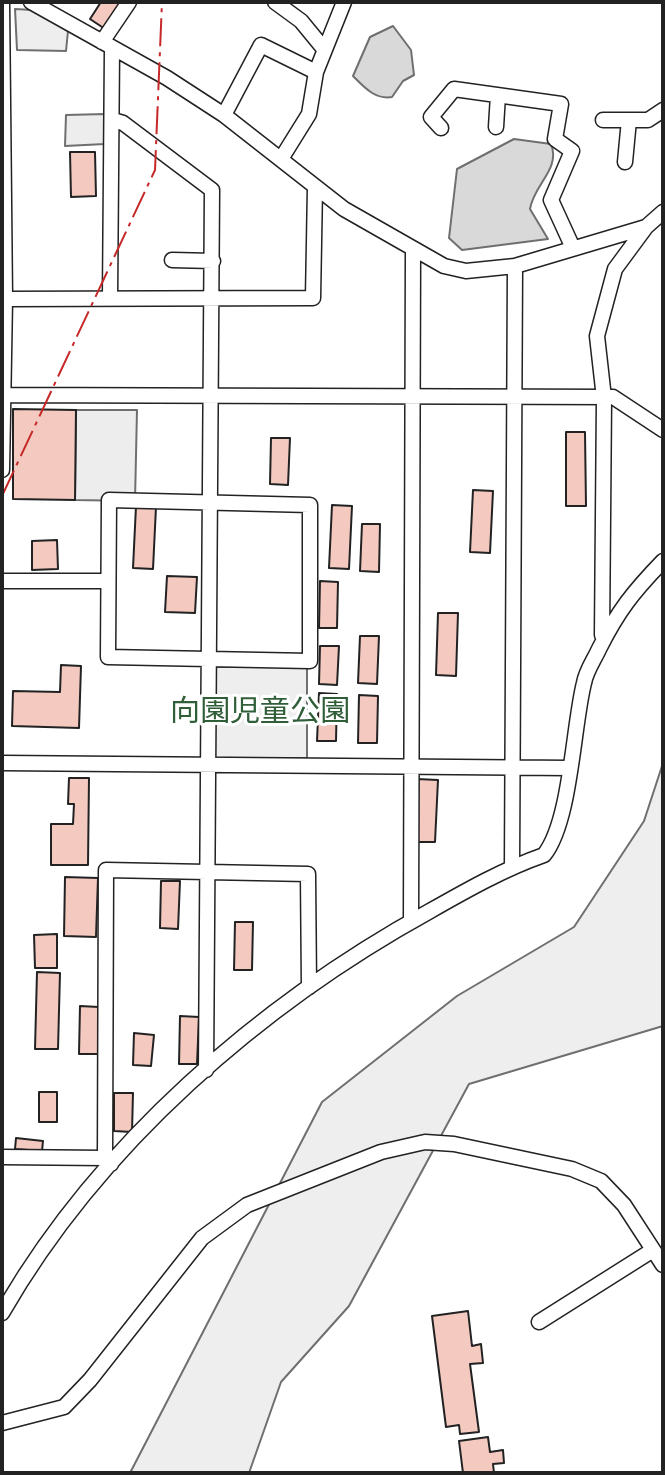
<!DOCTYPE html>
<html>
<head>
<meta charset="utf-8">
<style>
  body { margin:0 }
  #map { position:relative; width:665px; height:1475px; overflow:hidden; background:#fff; font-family:Karla,sans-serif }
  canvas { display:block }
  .frame { position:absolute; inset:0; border:4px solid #222; pointer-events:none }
</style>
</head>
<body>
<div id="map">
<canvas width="665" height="1475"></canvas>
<div class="frame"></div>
</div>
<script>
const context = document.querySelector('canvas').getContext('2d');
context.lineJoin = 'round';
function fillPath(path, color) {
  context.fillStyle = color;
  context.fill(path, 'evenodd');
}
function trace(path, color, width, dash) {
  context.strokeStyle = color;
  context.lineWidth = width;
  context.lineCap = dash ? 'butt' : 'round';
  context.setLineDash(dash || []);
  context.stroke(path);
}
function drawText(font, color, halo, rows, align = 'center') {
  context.font = font + ' Karla,"Noto Sans JP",sans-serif';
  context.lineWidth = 6;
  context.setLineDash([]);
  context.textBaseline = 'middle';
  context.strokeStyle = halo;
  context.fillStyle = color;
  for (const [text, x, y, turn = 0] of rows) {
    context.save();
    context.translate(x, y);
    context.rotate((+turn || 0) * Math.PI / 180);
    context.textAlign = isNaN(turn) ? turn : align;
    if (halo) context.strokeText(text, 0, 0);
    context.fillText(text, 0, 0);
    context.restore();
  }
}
const green = new Path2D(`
  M15,9l18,1 35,21 -2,20 -49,-1z
  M307,666v92l-93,1v-92z
  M663,763v263l-194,58 -120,222 -68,76 -32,91h-119l192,-371 135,-106 117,-69 70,-106z`);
fillPath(green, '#eee');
trace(green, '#6f6f6f', 2);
const parking = new Path2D(`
  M105,114v30l-40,2 1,-31z
  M76,410h61l-2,91 -60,-1z`);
fillPath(parking, '#ededed');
trace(parking, '#6f6f6f', 2);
const water = new Path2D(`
  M393,26l18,24 3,25 -11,6 -11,16c-17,3 -28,-10 -39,-21l17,-39z
  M514,139l37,5c10,25 -17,40 -21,65l18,30 -86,11 -13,-12 8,-69z`);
fillPath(water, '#d9d9d9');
trace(water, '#6f6f6f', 2);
const building = new Path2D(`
  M101,2h20l-16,27 -15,-10z
  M70,152h25l1,44 -25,1z
  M13,409l63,1 -1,90 -62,-1z
  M566,432h19l1,74h-20z
  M271,438h19l-2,47 -18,-1z
  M473,490l20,1 -3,62 -20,-1z
  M332,505l20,1 -3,63 -20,-1z
  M136,506l20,1 -3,62 -20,-1z
  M362,524h18l-1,48 -19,-1z
  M57,540l1,29 -26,1v-29z
  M167,576l30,1 -2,36 -30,-1z
  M320,581l18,1 -1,46h-18z
  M438,613h20l-2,63 -20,-1z
  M360,636h19l-2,48 -19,-1z
  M320,646h19l-2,39 -18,-1z
  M61,665l20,1 -2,62 -67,-2 1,-35 47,1z
  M319,693l18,1 -1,47h-19z
  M359,695l19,1 -1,47h-19z
  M69,778h20l-1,87h-37v-41h22l1,-20h-6z
  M417,779l21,1 -3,62h-20z
  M65,877l33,1 -2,59 -32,-1z
  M161,881h19l-2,48 -18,-1z
  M235,922h18l-1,48h-18z
  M57,934v34h-22l-1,-33z
  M37,972l23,1 -2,76h-23z
  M80,1006l19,1 -1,47h-19z
  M180,1016l19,1 -2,47h-18z
  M134,1033l20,2 -3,31 -18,-1z
  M39,1092h18v30h-18z
  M114,1093h19l-1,39 -18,-1z
  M16,1138l27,3 -1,10 -27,-2z
  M468,1311l4,35 9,-2 2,19 -13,1 9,68 -19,2 -1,-9 -13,2 -14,-111z
  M488,1437l2,15 13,-2 1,13 -11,1 1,9h-31l-4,-32z`);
fillPath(building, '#f3c9c0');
trace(building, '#222', 2);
const minor = new Path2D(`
  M31,2l136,76 57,37 120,94 100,57 22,5 49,-5 131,-39
  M275,2l26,19 23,28
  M102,42l27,-40
  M224,115l37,-70 55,27
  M113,120l10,3 89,67 -6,880
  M603,120h45l15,-10
  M496,127l2,-32
  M441,128l-10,-11 23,-28 107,15 -6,35 17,12 -21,49 22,48
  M281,159l28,-45 7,-42 28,-70
  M625,162l4,-42
  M172,260l41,1
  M110,298l2,-249
  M5,299l308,-1 2,-111
  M2,395l611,2 50,33
  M2,470l3,-171 -3,-297
  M109,500l201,5v156l-202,-4z
  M2,581h106
  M602,635l2,-237 -7,-62 18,-67 31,-42 17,-15
  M2,763l567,5
  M512,866l3,-600
  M411,921l2,-671
  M2,1157l103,1
  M111,1164l-6,-6 1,-288 202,4 1,113
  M2,1313c97,-169 259,-309 428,-402 37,-21 74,-42 114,-56 27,-34 29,-129 40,-172 2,-12 10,-23 15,-34 19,-38 34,-57 64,-88
  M539,1322l114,-72
  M2,1423l62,-16 26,-27 112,-142 45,-33 134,-53 44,-10 29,2 118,25 29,12 23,24 39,60`);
trace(minor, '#222', 17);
trace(minor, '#fff', 14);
trace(new Path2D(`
  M2,496l153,-326 7,-168`), '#c62828', 2, [28, 6, 4, 6]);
drawText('30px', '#2f5e38', '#fff', [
  ["向園児童公園",260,712]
]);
</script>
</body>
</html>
